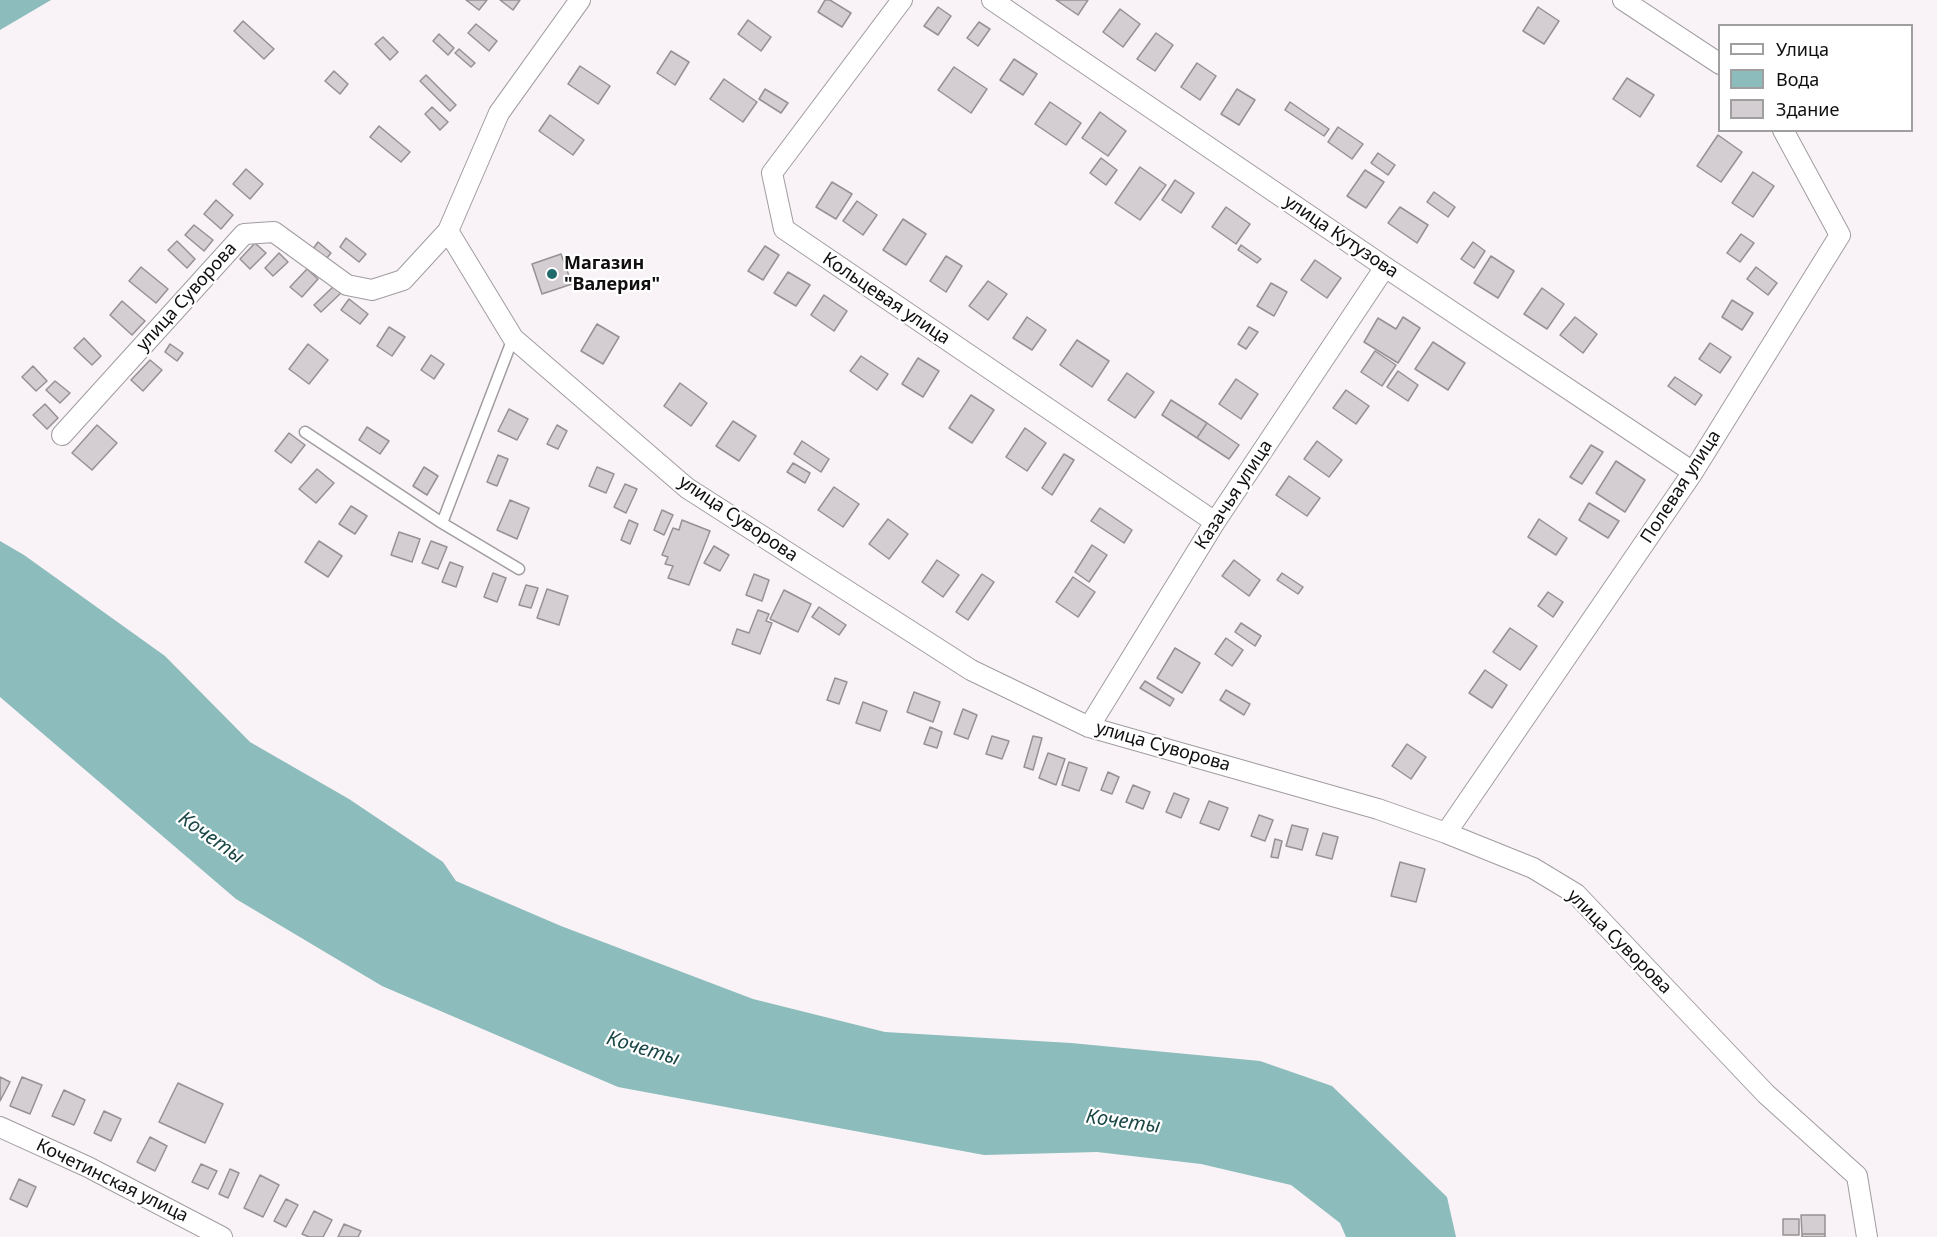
<!DOCTYPE html>
<html>
<head>
<meta charset="utf-8">
<style>
  body { margin:0 }
  #map { position:relative; width:1937px; height:1237px; overflow:hidden; background:#f9f3f7; font-family:"Noto Sans",sans-serif }
  canvas { display:block }
  .legend { position:absolute; left:1718px; top:24px; width:195px; height:108px; box-sizing:border-box; background:#fff; border:2px solid #9f9f9f; margin:0; padding:8px 10px; list-style:none; font-size:18px; color:#100e0f }
  .legend li { display:flex; align-items:center; gap:12px; height:30px }
  .legend b { width:30px; border:2px solid #9f9f9f }
</style>
</head>
<body>
<div id="map">
<canvas width="1937" height="1237"></canvas>
<ul class="legend">
<li><b style="height:8px;background:#fff"></b>Улица</li>
<li><b style="height:16px;background:#8cbcbc"></b>Вода</li>
<li><b style="height:16px;background:#d4ced2"></b>Здание</li>
</ul>
</div>
<script>
const context = document.querySelector('canvas').getContext('2d');
context.lineJoin = 'round';
function fillPath(path, color) {
  context.fillStyle = color;
  context.fill(path, 'evenodd');
}
function trace(path, color, width, dash) {
  context.strokeStyle = color;
  context.lineWidth = width;
  context.lineCap = dash ? 'butt' : 'round';
  context.setLineDash(dash || []);
  context.stroke(path);
}
function drawText(font, color, halo, rows, align = 'center') {
  context.font = font + ' "Noto Sans",sans-serif';
  context.lineWidth = 4.5;
  context.setLineDash([]);
  context.textBaseline = 'middle';
  context.strokeStyle = halo;
  context.fillStyle = color;
  for (const [text, x, y, turn = 0] of rows) {
    context.save();
    context.translate(x, y);
    context.rotate((+turn || 0) * Math.PI / 180);
    context.textAlign = isNaN(turn) ? turn : align;
    if (halo) context.strokeText(text, 0, 0);
    context.fillText(text, 0, 0);
    context.restore();
  }
}
fillPath(new Path2D(`
  M0,0h51l-51,30z
  M0,541l24,14 141,101 85,86 99,57 94,63 13,19 105,45 192,73 132,33 186,11 189,18 72,25 115,111 9,40h-110l-6,-14 -49,-38 -90,-21 -104,-12 -113,3 -366,-68 -236,-101 -146,-87 -236,-202z`), '#8cbcbc');
const building = new Path2D(`
  M466,0h21l-8,10z
  M500,0h20l-7,10z
  M825,0h5l21,13 -9,14 -24,-15z
  M1056,0h32l-10,15z
  M938,7l13,9 -13,19 -14,-9z
  M1538,7l21,14 -15,23 -21,-13z
  M1120,9l20,15 -17,23 -20,-15z
  M748,20l23,17 -10,14 -23,-17z
  M243,21l31,28 -10,10 -30,-28z
  M979,22l11,7 -12,17 -11,-8z
  M476,24l21,17 -8,10 -21,-18z
  M1156,33l17,12 -18,26 -18,-12z
  M439,34l15,14 -6,7 -15,-14z
  M383,37l15,15 -8,8 -15,-16z
  M459,49l16,14 -4,4 -16,-14z
  M671,51l18,11 -14,23 -18,-12z
  M1014,59l23,15 -14,21 -23,-15z
  M1197,63l19,13 -16,24 -19,-13z
  M580,66l30,20 -12,18 -30,-20z
  M954,67l33,22 -16,24 -33,-23z
  M334,71l14,13 -8,10 -15,-13z
  M426,75l30,30 -6,6 -30,-30z
  M1627,78l27,17 -14,22 -27,-18z
  M724,79l33,23 -14,20 -33,-23z
  M765,89l23,14 -7,10 -22,-14z
  M1237,89l18,11 -16,25 -18,-11z
  M1050,102l31,21 -15,22 -31,-21z
  M1290,102l39,27 -5,7 -39,-26z
  M432,107l16,15 -8,8 -15,-16z
  M1100,112l26,19 -18,25 -26,-18z
  M550,115l34,25 -11,15 -34,-24z
  M379,126l31,26 -9,10 -31,-25z
  M1338,127l25,17 -11,15 -24,-17z
  M1718,135l24,17 -21,30 -24,-16z
  M1378,153l17,12 -7,10 -17,-12z
  M1101,158l16,12 -11,15 -16,-12z
  M1140,167l26,18 -26,35 -25,-17z
  M246,169l17,15 -13,15 -17,-15z
  M1365,170l19,12 -18,26 -19,-12z
  M1753,172l21,14 -21,31 -21,-14z
  M1175,180l19,13 -13,20 -19,-13z
  M832,182l20,12 -16,25 -20,-12z
  M1434,192l21,15 -7,10 -21,-15z
  M216,200l17,15 -12,14 -17,-15z
  M857,201l20,14 -14,20 -20,-14z
  M1226,207l24,17 -14,20 -24,-17z
  M1400,207l28,18 -11,18 -29,-20z
  M903,219l23,15 -20,31 -23,-15z
  M194,225l19,15 -9,11 -19,-16z
  M1741,234l13,9 -14,19 -13,-9z
  M346,238l20,16 -7,8 -19,-15z
  M177,241l18,18 -8,9 -19,-18z
  M318,242l13,11 -5,6 -13,-10z
  M1473,242l12,9 -11,17 -13,-9z
  M255,243l11,10 -16,16 -10,-10z
  M1241,245l20,14 -4,4 -19,-13z
  M765,246l14,9 -16,25 -15,-9z
  M279,253l9,9 -15,14 -8,-8z
  M561,254l11,30 -30,10 -10,-30z
  M946,256l16,10 -16,26 -16,-11z
  M1491,256l23,15 -16,27 -24,-15z
  M1315,260l26,18 -14,20 -26,-18z
  M141,267l27,22 -12,14 -27,-22z
  M1756,267l21,16 -9,12 -21,-16z
  M307,269l11,10 -16,18 -12,-10z
  M788,272l22,13 -14,21 -22,-13z
  M988,281l19,13 -19,26 -19,-14z
  M1271,283l16,9 -13,24 -17,-10z
  M335,285l7,7 -21,20 -7,-7z
  M1542,288l22,16 -17,25 -23,-15z
  M824,295l23,16 -13,20 -23,-16z
  M349,299l19,15 -8,10 -19,-14z
  M1732,300l21,13 -11,17 -20,-13z
  M122,301l23,20 -13,14 -22,-20z
  M1027,317l19,13 -14,20 -19,-12z
  M1403,317l17,11 -22,35 -34,-21 14,-24 18,11z
  M1575,317l22,17 -14,19 -23,-18z
  M597,324l22,13 -16,27 -22,-13z
  M389,327l16,10 -13,19 -15,-10z
  M1249,327l9,5 -12,17 -8,-5z
  M84,338l17,18 -9,9 -18,-17z
  M1077,340l32,21 -17,26 -32,-22z
  M1433,342l32,21 -17,27 -33,-21z
  M1710,343l21,14 -11,16 -21,-14z
  M170,344l13,9 -6,8 -12,-9z
  M308,344l20,16 -19,24 -20,-15z
  M1375,351l21,14 -14,21 -21,-14z
  M431,355l13,9 -10,15 -13,-9z
  M861,356l27,18 -11,16 -27,-19z
  M918,358l21,13 -16,26 -21,-13z
  M150,360l12,10 -19,21 -12,-11z
  M33,366l14,15 -11,10 -14,-14z
  M1398,371l20,14 -10,16 -21,-14z
  M1127,373l27,19 -19,26 -27,-18z
  M1675,377l27,18 -7,10 -27,-19z
  M1236,379l22,15 -17,25 -22,-15z
  M55,381l15,12 -10,10 -14,-13z
  M680,383l27,20 -16,23 -27,-20z
  M1346,390l23,16 -13,18 -23,-16z
  M971,395l23,15 -22,33 -23,-15z
  M1171,400l36,23 -10,15 -35,-23z
  M45,404l13,14 -11,11 -14,-14z
  M509,409l19,10 -11,21 -19,-9z
  M733,421l23,15 -17,25 -23,-15z
  M1207,423l32,22 -10,14 -32,-21z
  M97,425l20,18 -25,27 -20,-17z
  M557,425l10,6 -9,18 -11,-5z
  M367,427l22,14 -9,13 -21,-14z
  M1025,428l21,15 -19,28 -21,-14z
  M289,433l16,12 -14,18 -16,-12z
  M802,441l27,18 -8,13 -27,-18z
  M1317,441l25,19 -13,17 -25,-18z
  M1591,445l12,7 -21,32 -12,-7z
  M1064,454l10,6 -22,35 -10,-7z
  M498,455l10,4 -11,27 -10,-4z
  M1616,461l29,19 -20,32 -29,-19z
  M793,463l17,10 -5,10 -18,-11z
  M424,467l14,9 -11,19 -14,-9z
  M597,467l17,7 -8,19 -17,-7z
  M317,469l17,14 -18,20 -17,-14z
  M1289,476l31,22 -13,18 -31,-21z
  M625,484l12,5 -11,24 -12,-6z
  M834,487l25,17 -16,23 -25,-17z
  M510,500l19,8 -12,31 -20,-9z
  M1589,503l30,18 -11,17 -29,-18z
  M351,506l16,10 -12,18 -16,-10z
  M1100,508l32,22 -8,13 -33,-22z
  M662,510l11,5 -9,20 -10,-5z
  M888,519l20,15 -19,25 -20,-15z
  M1539,519l28,19 -11,17 -28,-18z
  M629,520l9,4 -8,20 -9,-4z
  M682,520l28,11 -21,54 -21,-7 5,-12 -8,-2 3,-7 -6,-2 11,-27 6,2z
  M399,532l21,7 -8,23 -21,-7z
  M319,541l23,15 -14,21 -23,-15z
  M431,541l16,6 -9,22 -16,-6z
  M1092,545l15,10 -18,27 -14,-10z
  M714,546l15,9 -9,16 -16,-8z
  M937,560l22,15 -16,22 -21,-15z
  M1234,560l26,20 -11,16 -27,-20z
  M450,562l13,5 -7,20 -14,-5z
  M493,573l13,5 -9,24 -13,-5z
  M1282,573l21,14 -5,7 -21,-14z
  M754,574l15,6 -7,21 -16,-6z
  M982,574l12,8 -26,38 -12,-8z
  M1073,577l22,15 -17,25 -22,-15z
  M526,585l12,3 -7,20 -12,-3z
  M547,589l21,7 -9,29 -22,-7z
  M784,590l27,14 -13,28 -28,-13z
  M1548,592l15,10 -10,15 -15,-11z
  M819,607l27,18 -7,10 -27,-18z
  M758,610l11,4 -3,7 6,2 -12,31 -28,-10 5,-15 12,4z
  M1241,623l20,13 -6,10 -20,-14z
  M1510,628l27,18 -17,24 -27,-18z
  M1226,638l17,12 -11,16 -17,-12z
  M1175,648l25,15 -18,30 -25,-15z
  M1485,670l22,15 -15,23 -23,-15z
  M835,678l12,4 -8,22 -12,-4z
  M1145,681l29,18 -4,7 -30,-18z
  M1226,690l24,14 -6,11 -24,-15z
  M914,692l26,10 -7,20 -26,-10z
  M863,702l24,9 -7,20 -24,-8z
  M963,709l14,6 -9,24 -14,-5z
  M930,727l12,5 -5,16 -13,-4z
  M992,736l17,5 -7,18 -16,-5z
  M1033,736l9,2 -9,32 -9,-3z
  M1407,744l19,13 -15,22 -19,-13z
  M1048,753l17,6 -9,26 -17,-7z
  M1069,762l18,6 -8,23 -17,-6z
  M1108,772l11,5 -7,17 -11,-4z
  M1133,785l17,7 -7,17 -17,-7z
  M1174,793l15,6 -8,19 -15,-6z
  M1209,801l19,7 -9,22 -19,-7z
  M1259,815l14,5 -8,21 -14,-5z
  M1292,825l16,4 -6,21 -16,-4z
  M1323,833l15,4 -6,22 -16,-4z
  M1275,839l7,2 -4,17 -7,-1z
  M1400,862l25,7 -9,33 -25,-6z
  M0,1077l10,5 -10,19z
  M22,1077l20,8 -12,29 -20,-8z
  M178,1083l45,21 -18,39 -46,-21z
  M64,1090l21,10 -11,25 -22,-9z
  M104,1111l17,8 -10,22 -17,-8z
  M150,1137l17,9 -12,25 -18,-9z
  M201,1164l16,7 -9,18 -16,-7z
  M230,1169l9,4 -11,25 -9,-4z
  M260,1175l19,10 -16,32 -19,-9z
  M19,1179l17,8 -9,20 -17,-8z
  M286,1199l12,6 -12,22 -12,-6z
  M314,1211l18,9 -9,17h-14l-7,-3z
  M1801,1215h24v19h-23z
  M1783,1219h16v16h-16z
  M344,1224l17,7 -3,6h-20z
  M1802,1234h23v3h-23z`);
fillPath(building, '#d4ced2');
trace(building, '#969194', 1.5);
const service = new Path2D(`
  M305,432l137,91 77,46
  M442,523l71,-185`);
const minor = new Path2D(`
  M902,0l-130,173 12,56 431,293
  M992,0l393,267 308,205
  M1623,0l97,64
  M448,231l65,107 174,150 284,182 118,57 289,82 68,24 87,35 43,26 190,200 91,82 10,61
  M62,435l182,-201 30,-2 73,53 25,5 31,-10 45,-49 51,-118 81,-113
  M1089,727l126,-205 170,-255
  M1446,833l247,-361 147,-237 -57,-105
  M0,1127l88,40 134,70`);
trace(service, '#a19ca0', 13);
trace(minor, '#a19ca0', 22);
trace(service, '#fff', 10);
trace(minor, '#fff', 20);
for (const [x, y, r, color] of [
  [552,274,6,"#206c6c"]
]) {
  const dot = new Path2D();
  dot.arc(x, y, r, 0, 2 * Math.PI);
  context.fillStyle = color;
  context.fill(dot);
  trace(dot, '#fff', 2);
}
drawText('18px', '#100e0f', '#fff', [
  ["улица Кутузова",1341,237,34],
  ["улица Суворова",187,297,-48],
  ["Кольцевая улица",886,299,34],
  ["Полевая улица",1681,487,-57],
  ["Казачья улица",1234,495,-57],
  ["улица Суворова",738,519,34],
  ["улица Суворова",1163,747,16],
  ["улица Суворова",1619,942,45],
  ["Кочетинская улица",112,1181,26]
]);
drawText('bold 18px', '#100e0f', '#fff', [
  ["Магазин",564,264],
  ["\"Валерия\"",564,285]
], 'left');
drawText('italic 20px', '#1b4747', '#fff', [
  ["Кочеты",211,838,35],
  ["Кочеты",643,1049,17],
  ["Кочеты",1123,1122,8]
]);
</script>
</body>
</html>
